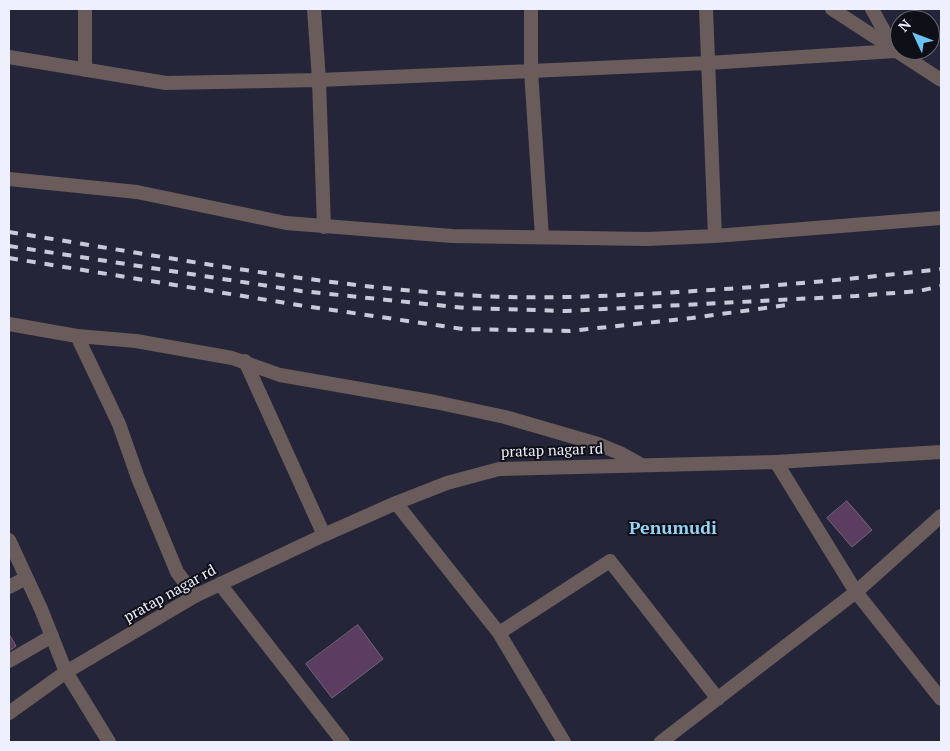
<!DOCTYPE html>
<html>
<head>
<meta charset="utf-8">
<style>
  body { margin:0 }
  #map { position:relative; width:950px; height:751px; overflow:hidden; background:#25253a; font-family:"PT Serif",serif }
  canvas { display:block }
  .frame { position:absolute; inset:0; border:10px solid #eff0fe; pointer-events:none }
  .north { position:absolute; left:890px; top:10px; width:50px; height:50px; box-sizing:border-box; background:#0f0f18; border:1px solid #696974; border-radius:50%; rotate:313deg; font-size:14px; font-weight:700; line-height:20px; text-align:center; color:#eff0fe }
  .north::after { content:''; display:block; margin:auto; width:18px; height:22px; background:#6bc3f2; clip-path:polygon(50% 0,100% 100%,50% 72%,0 100%) }
</style>
</head>
<body>
<div id="map">
<canvas width="950" height="751"></canvas>
<div class="frame"></div>
<div class="north">N</div>
</div>
<script>
const context = document.querySelector('canvas').getContext('2d');
context.lineJoin = 'round';
function fillPath(path, color) {
  context.fillStyle = color;
  context.fill(path, 'evenodd');
}
function trace(path, color, width, dash) {
  context.strokeStyle = color;
  context.lineWidth = width;
  context.lineCap = dash ? 'butt' : 'round';
  context.setLineDash(dash || []);
  context.stroke(path);
}
function drawText(font, color, halo, rows, align = 'center') {
  context.font = font + ' "PT Serif",serif';
  context.lineWidth = 4;
  context.setLineDash([]);
  context.textBaseline = 'middle';
  context.strokeStyle = halo;
  context.fillStyle = color;
  for (const [text, x, y, turn = 0] of rows) {
    context.save();
    context.translate(x, y);
    context.rotate((+turn || 0) * Math.PI / 180);
    context.textAlign = isNaN(turn) ? turn : align;
    if (halo) context.strokeText(text, 0, 0);
    context.fillText(text, 0, 0);
    context.restore();
  }
}
const building = new Path2D(`
  M847,501l25,29 -20,17 -25,-29z
  M358,625l25,34 -51,39 -26,-34z
  M9,634l7,12 -7,5z`);
fillPath(building, '#5b3d61');
trace(building, '#766479', 1);
trace(new Path2D(`
  M314,9l5,71 5,147
  M531,9v62l11,166
  M706,9l9,227
  M832,9l109,71
  M9,57l157,26 153,-3 212,-9 177,-8 187,-12 -23,-42
  M85,70v-61
  M9,179l128,13 149,31 166,13 195,3 68,-3 226,-18
  M9,324l68,12
  M245,361l79,174
  M776,462l165,-10
  M396,503l103,130 65,109
  M220,584l123,158
  M9,587l17,-9
  M195,596l-18,-24 -39,-94 -19,-54 -42,-88 59,5 96,17 48,17 155,27 70,15 93,27 24,10 18,10
  M499,633l111,-72 108,138
  M9,661l43,-25
  M661,742l195,-150 85,-76`), '#695c5a', 14);
trace(new Path2D(`
  M9,540l32,69 25,63 43,70
  M9,713l57,-41 129,-76 129,-61 72,-32 51,-20 52,-14 277,-7 80,130 85,107`), '#695c5a', 14);
trace(new Path2D(`
  M9,232c152,24 303,53 457,63 71,5 142,1 212,-3 88,-5 176,-13 263,-23
  M9,246l292,45 164,17 101,3 290,-15 63,-5 22,-5
  M9,258l289,47 165,24 107,2 122,-13 95,-13`), '#c9cad9', 4, [9, 9]);
drawText('15px', '#eff0fe', '#0f0f18', [
  ["pratap nagar rd",552,451,-2],
  ["pratap nagar rd",170,594,-29]
]);
drawText('bold 18px', '#96d4f7', '#0f0f18', [
  ["Penumudi",673,529]
]);
</script>
</body>
</html>
